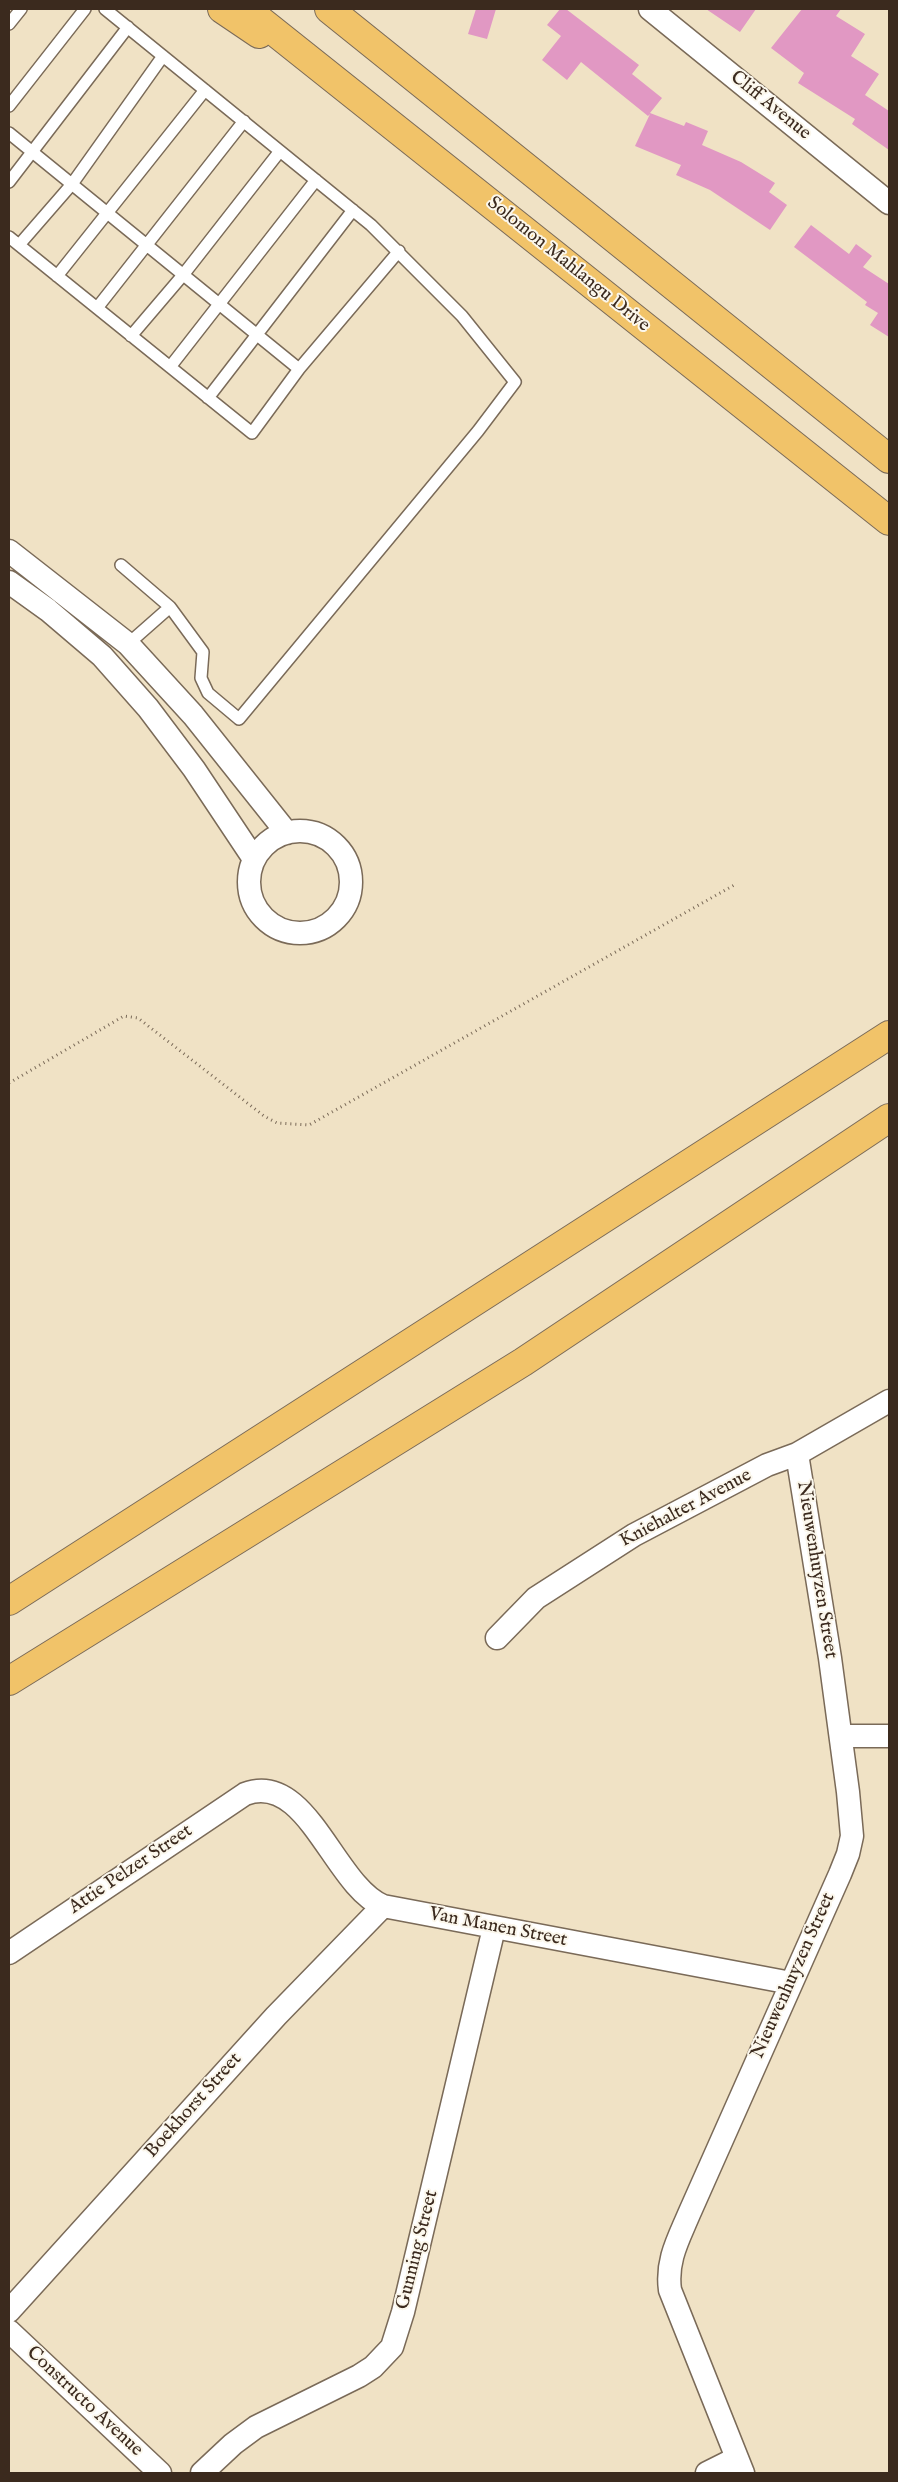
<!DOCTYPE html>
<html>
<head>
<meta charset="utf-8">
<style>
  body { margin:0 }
  #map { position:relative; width:898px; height:2482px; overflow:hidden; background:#f0e2c5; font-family:"IM FELL English",serif }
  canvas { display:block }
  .frame { position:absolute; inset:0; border:10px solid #3b2a1e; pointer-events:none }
</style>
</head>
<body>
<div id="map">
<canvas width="898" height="2482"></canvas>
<div class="frame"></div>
</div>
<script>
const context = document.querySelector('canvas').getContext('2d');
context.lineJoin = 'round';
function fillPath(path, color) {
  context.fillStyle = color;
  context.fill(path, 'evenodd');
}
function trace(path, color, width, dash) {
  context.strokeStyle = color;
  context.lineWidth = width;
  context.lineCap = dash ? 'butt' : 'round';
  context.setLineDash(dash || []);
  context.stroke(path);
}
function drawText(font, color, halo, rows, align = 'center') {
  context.font = font + ' "IM FELL English",serif';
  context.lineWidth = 4;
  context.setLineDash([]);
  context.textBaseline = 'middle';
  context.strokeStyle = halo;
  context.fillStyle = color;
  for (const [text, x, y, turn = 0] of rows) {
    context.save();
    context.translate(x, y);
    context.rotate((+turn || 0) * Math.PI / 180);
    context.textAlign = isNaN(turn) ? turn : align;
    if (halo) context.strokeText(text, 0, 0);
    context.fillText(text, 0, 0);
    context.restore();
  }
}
fillPath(new Path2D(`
  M476,9h20l-9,30 -19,-5z
  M560,9h6l73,56 -7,9 30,24 -12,15 34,13 2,-4 22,9 -6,14 39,17 34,21 -6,9 18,13 -17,25 -60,-40 -34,-15 5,-10 -46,-19 15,-32 -2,2 -67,-54 -14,18 -25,-20 19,-24 -14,-11z
  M706,9h50l-16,23z
  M802,9h39l-5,7 29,18 -14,22 28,18 -14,21 24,16v39l-37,-26 3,-5 -57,-36 6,-10 -33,-25z
  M811,225l38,29 7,-10 16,12 -9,11 26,17v53l-19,-12 8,-12 -13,-8 2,-3 -73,-55z`), '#e198c3');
const service = new Path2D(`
  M105,9l266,216 91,91 53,66 -37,49 -239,288 -31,-26 -7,-15 2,-26 -33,-45
  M9,24l12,-15
  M9,106l76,-97
  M9,133l290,236
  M9,182l119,-155
  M9,237l243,196 47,-64 100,-118
  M19,245l53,-61 91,-128
  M57,276l148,-186
  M97,308l147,-187
  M131,336l52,-61 97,-124
  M170,367l146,-187
  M208,398l145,-188
  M121,565l49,42 -42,37`);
const minor = new Path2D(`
  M650,9l239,194
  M9,551l119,93 65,71 94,118
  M9,582l39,28 54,46 46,52 46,61 60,90
  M249 882a51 51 0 1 1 102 0a51 51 0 1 1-102 0Z
  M497,1638l39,-40 98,-63 133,-70 30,-11 92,-53
  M841,1736h48
  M9,1953l236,-159c62,-24 89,92 138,112l408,77
  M9,2311l267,-295 107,-110
  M9,2331l151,142
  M202,2473l31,-29 23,-17 103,-51 14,-9 19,-20 11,-35 91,-384
  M707,2473l30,-15
  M743,2473l-73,-183c-4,-29 8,-50 19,-76l151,-340 8,-20 4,-18 -4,-44 -18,-134 -33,-204`);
const primary = new Path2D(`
  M222,9l37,25
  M246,9l643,512
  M329,9l560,450`);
const motorway = new Path2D(`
  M9,1601l880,-566
  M9,1681l514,-319 366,-244`);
trace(service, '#7a6a58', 14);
trace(minor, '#7a6a58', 25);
trace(primary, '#7a6a58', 30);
trace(motorway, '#7a6a58', 30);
trace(new Path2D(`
  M9,1083l115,-67 14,2 126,98 13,7 32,2 427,-241`), '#7a6a58', 3, [1, 4]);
trace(service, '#fff', 11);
trace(minor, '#fff', 22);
trace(primary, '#f1c369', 28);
trace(motorway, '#f1c369', 28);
drawText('19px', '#3b2a1e', '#fbf7ec', [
  ["Cliff Avenue",770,106,39],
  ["Solomon Mahlangu Drive",568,265,39],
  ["Kniehalter Avenue",686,1509,-28],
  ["Nieuwenhuyzen Street",816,1570,81],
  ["Attie Pelzer Street",131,1870,-34],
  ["Van Manen Street",498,1928,11],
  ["Nieuwenhuyzen Street",794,1976,-66],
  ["Boekhorst Street",194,2106,-48],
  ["Gunning Street",418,2250,-76],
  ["Constructo Avenue",84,2402,43]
]);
</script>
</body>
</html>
